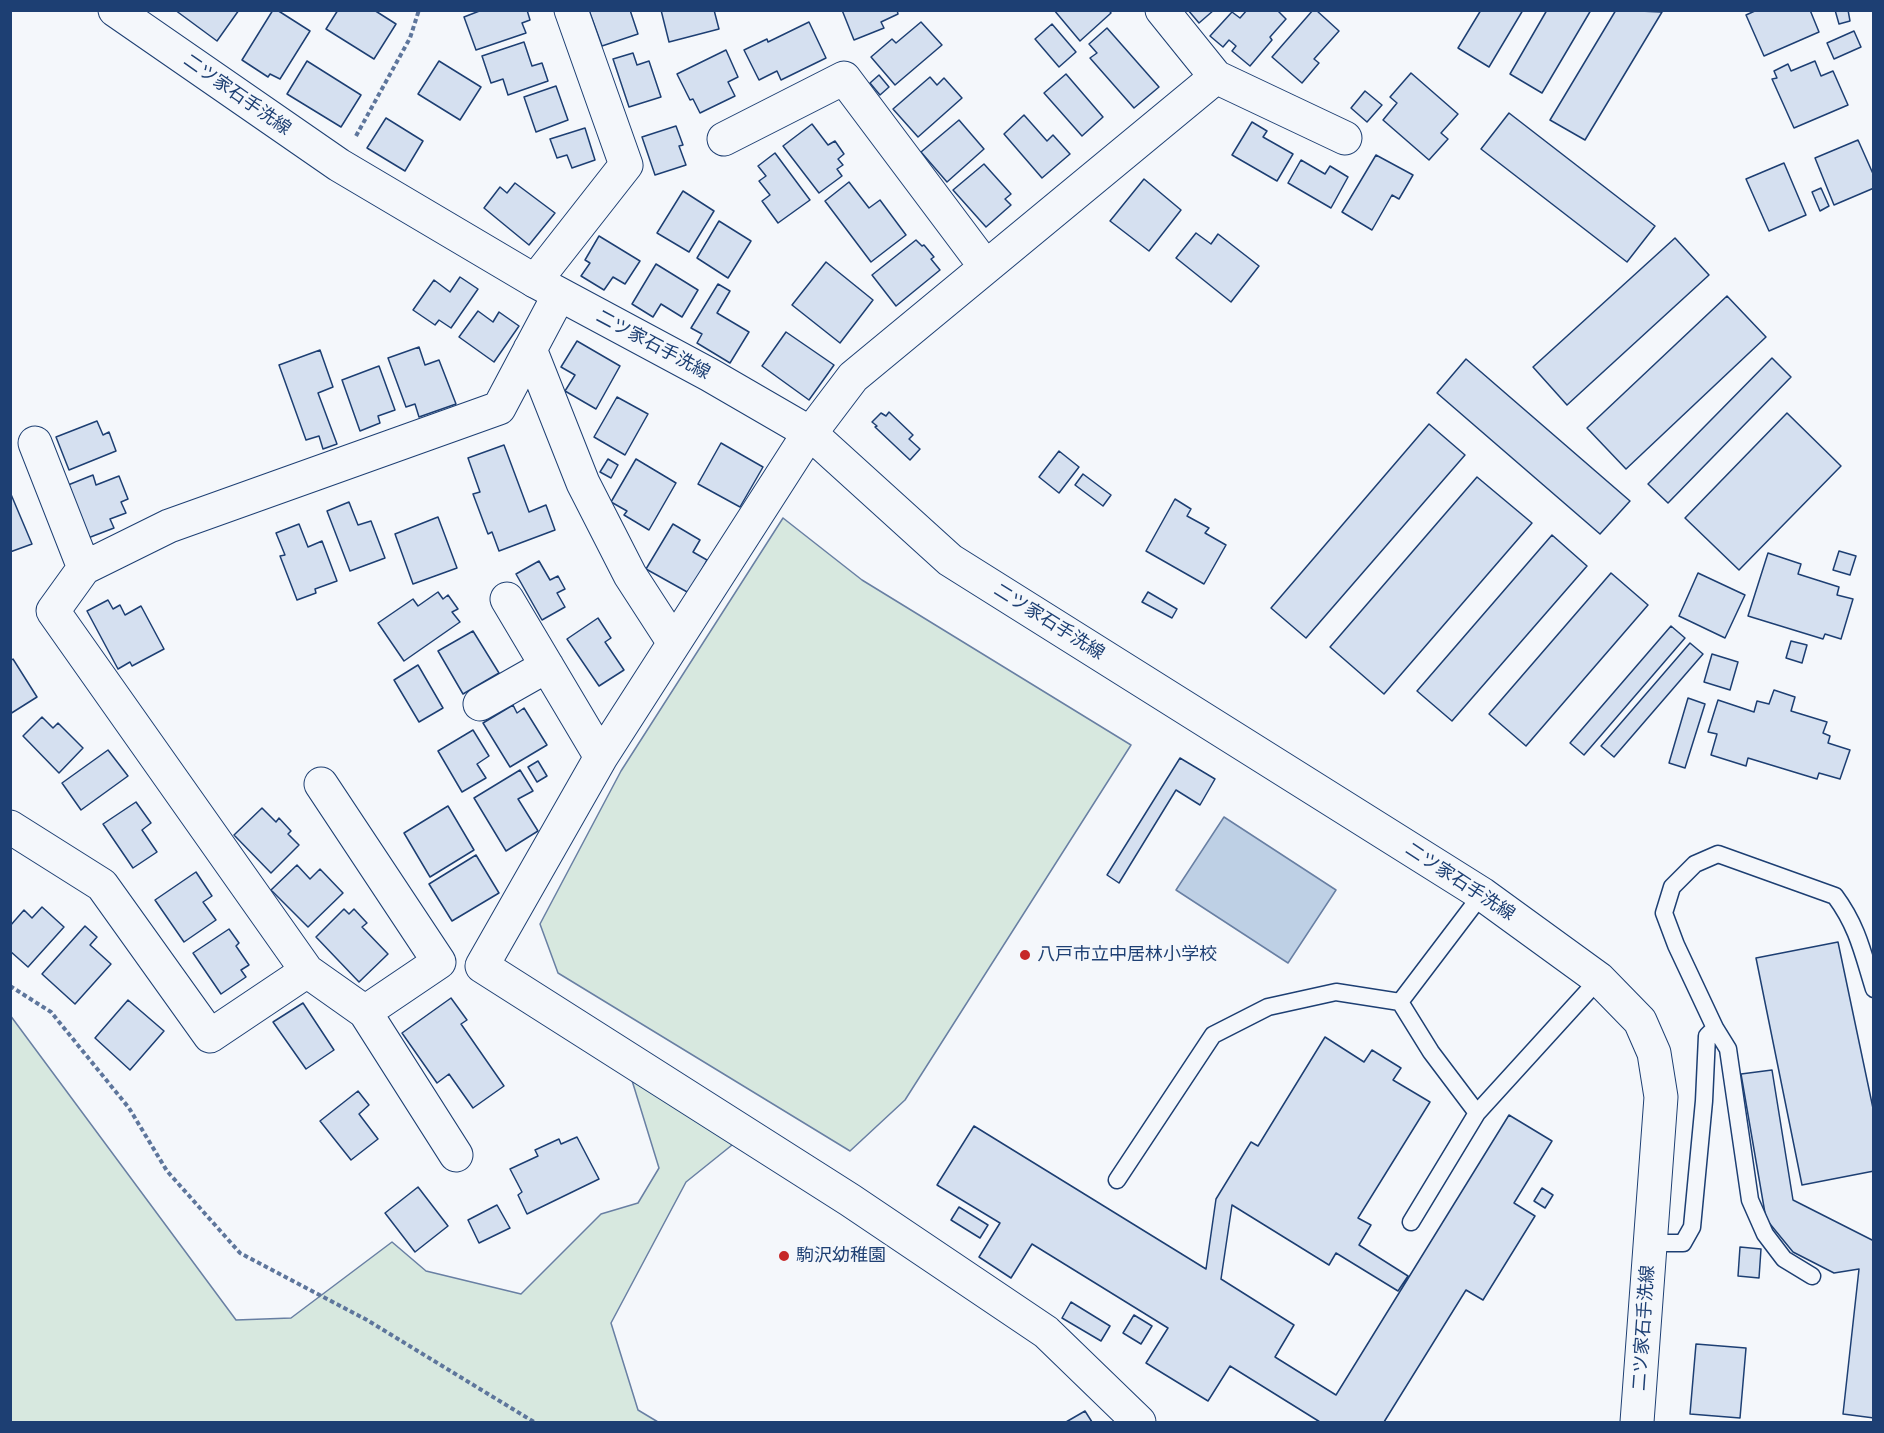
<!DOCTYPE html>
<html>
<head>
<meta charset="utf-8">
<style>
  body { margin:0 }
  #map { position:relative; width:1884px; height:1433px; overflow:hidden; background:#f4f7fb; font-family:"Noto Sans",sans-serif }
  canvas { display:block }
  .frame { position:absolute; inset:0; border:12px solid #1d3f73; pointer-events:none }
</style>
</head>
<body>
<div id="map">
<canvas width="1884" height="1433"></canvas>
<div class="frame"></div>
</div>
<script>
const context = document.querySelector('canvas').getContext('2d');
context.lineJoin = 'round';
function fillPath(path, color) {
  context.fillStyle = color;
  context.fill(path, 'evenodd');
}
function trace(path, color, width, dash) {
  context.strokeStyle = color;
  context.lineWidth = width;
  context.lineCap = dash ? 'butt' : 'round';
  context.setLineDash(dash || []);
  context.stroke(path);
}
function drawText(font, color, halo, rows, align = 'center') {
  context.font = font + ' "Noto Sans","Noto Sans JP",sans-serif';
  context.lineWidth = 4.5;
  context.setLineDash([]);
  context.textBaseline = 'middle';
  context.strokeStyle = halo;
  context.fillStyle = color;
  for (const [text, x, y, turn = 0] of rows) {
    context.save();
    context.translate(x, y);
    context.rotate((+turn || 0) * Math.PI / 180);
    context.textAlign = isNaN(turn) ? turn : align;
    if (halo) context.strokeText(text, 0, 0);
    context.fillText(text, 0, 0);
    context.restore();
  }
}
const green = new Path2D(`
  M783,518l79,62 269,165 -226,355 -55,51 -292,-178 -18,-49 81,-153z
  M10,1015l226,305 55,-2 101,-76 34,29 95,23 80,-80 37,-11 21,-35 -29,-94 107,67 -51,41 -75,141 27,87 20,12h-647z`);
fillPath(green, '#d7e8df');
trace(green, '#687fa3', 1.5);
const water = new Path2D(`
  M1224,817l112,73 -48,73 -112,-73z`);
fillPath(water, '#bed0e5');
trace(water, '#687fa3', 1.5);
const building = new Path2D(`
  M175,10h64l-22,31z
  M273,10h4l33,21 -30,48 -10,-5 -2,3 -26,-17z
  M338,10h36l22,14 -22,35 -48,-30z
  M482,10h45l3,10 -8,3 4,10 -50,17 -12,-33z
  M589,10h41l8,24 -36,12z
  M661,10h53l5,19 -50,13z
  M842,10h55l1,4 -17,8 3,6 -30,12z
  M1054,10h55l2,3 -31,28z
  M1188,10h26l-15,13z
  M1247,10h30l9,9 -16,18 2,3 -22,26 -18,-15 4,-5 -7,-6 -6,7 -13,-11 22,-24 8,6z
  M1313,10h3l23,21 -25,28 5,4 -17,20 -30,-26z
  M1481,10h42l-34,57 -31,-19z
  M1547,10h44l-49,83 -32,-19z
  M1616,10l46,2 -77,128 -35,-20z
  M1757,10h53l9,22 -55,24 -18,-41z
  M1835,10h13l2,11 -11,3z
  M809,22l17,36 -45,22 -4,-9 -18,9 -15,-30 23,-11 1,3z
  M921,22l21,23 -47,40 -24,-28 21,-18 4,4z
  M1052,24l24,28 -17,15 -24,-28z
  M1107,28l52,59 -25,21 -44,-50 7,-5 -8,-9z
  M1854,31l7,16 -27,12 -7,-16z
  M524,42l8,24 10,-3 6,18 -40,14 -5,-16 -12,4 -9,-27z
  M726,50l12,27 -10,5 7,14 -35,17 -7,-14 -3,1 -13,-26z
  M633,53l4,12 12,-4 12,36 -32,10 -16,-48z
  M307,61l54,34 -20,32 -54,-33z
  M439,61l42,26 -21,33 -42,-26z
  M1815,61l6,15 12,-5 15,34 -54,23 -22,-49 5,-1 -3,-7 14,-7 3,7z
  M1411,73l47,41 -17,19 7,6 -19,21 -46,-40 14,-17 -7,-6z
  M1066,74l37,43 -21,19 -38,-43z
  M879,75l10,12 -9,8 -10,-12z
  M930,77l7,8 7,-7 18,20 -44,39 -25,-28z
  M556,86l12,34 -32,12 -12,-35z
  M1365,91l17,14 -15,17 -16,-14z
  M1509,113l146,113 -28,36 -146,-113z
  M1024,115l23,26 6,-6 17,19 -28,24 -38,-44z
  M386,118l37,23 -18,30 -38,-23z
  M959,120l25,29 -37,33 -26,-30z
  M1252,122l15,9 -4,6 30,17 -16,27 -45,-26z
  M812,124l16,21 7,-4 9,13 -6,5 5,6 -6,4 5,7 -23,17 -36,-47z
  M676,126l7,19 -4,1 7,19 -31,10 -13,-38z
  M585,128l10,32 -23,8 -5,-13 -10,3 -7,-19z
  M1858,140l16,36v12l-40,17 -19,-47z
  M775,153l35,47 -32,23 -16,-22 8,-6 -11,-14 7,-5 -8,-10z
  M1376,155l37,20 -14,24 -7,-4 -20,35 -30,-18z
  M1301,160l24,14 5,-8 18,11 -17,31 -43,-25z
  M1784,163l22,52 -37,16 -23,-52z
  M984,164l27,30 -6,5 6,6 -25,22 -33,-37z
  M1144,179l37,31 -32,41 -39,-30z
  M849,182l20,26 11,-8 26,35 -35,27 -46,-61z
  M515,183l40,30 -26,32 -45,-37 16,-21 7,6z
  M1821,188l8,18 -9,5 -8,-19z
  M683,191l31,20 -25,41 -32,-19z
  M719,221l32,20 -23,37 -31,-20z
  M1196,233l15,11 7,-10 41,32 -28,36 -55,-44z
  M599,236l41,25 -15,23 -12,-7 -9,13 -23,-14 9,-13 -5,-3z
  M1675,238l34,37 -142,130 -34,-38z
  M916,240l6,6 2,-1 10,12 -3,2 9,11 -44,36 -24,-31z
  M826,262l47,38 -33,43 -48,-38z
  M656,264l42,26 -16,27 -21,-13 -8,13 -21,-13z
  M460,277l18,12 -27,39 -12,-8 -4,5 -22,-15 21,-30 16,12z
  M718,284l12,7 -13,22 32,19 -19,31 -33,-20 5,-9 -11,-6z
  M1727,296l39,41 -140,132 -39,-41z
  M478,311l15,11 6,-10 20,14 -25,36 -35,-25z
  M786,332l48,33 -25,35 -47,-34z
  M577,341l43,25 -24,43 -31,-18 10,-16 -14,-8z
  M419,347l6,18 14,-5 17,44 -37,13 -4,-13 -9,3 -18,-49z
  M320,350l13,37 -15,6 19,51 -14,5 -4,-13 -13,4 -27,-75z
  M1772,358l19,19 -123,126 -20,-19z
  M1466,359l164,142 -30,33 -163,-141z
  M379,366l16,44 -17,6 2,7 -20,8 -18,-51z
  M617,397l31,17 -23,41 -31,-18z
  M889,412l24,23 -4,4 11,10 -10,11 -35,-33 2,-1 -5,-4 9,-9 5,3z
  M1787,413l54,53 -102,104 -54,-52z
  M97,421l6,14 6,-3 7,19 -47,19 -13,-33z
  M1429,424l36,31 -159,183 -35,-30z
  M721,443l42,24 -23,40 -42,-23z
  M504,445l25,67 17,-7 9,25 -56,21 -7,-19 -4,2 -15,-40 7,-2 -12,-34z
  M1059,451l20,16 -20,26 -20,-16z
  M608,459l10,6 -7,13 -11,-6z
  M636,459l40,24 -27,47 -25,-15 3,-4 -16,-9z
  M1083,474l28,21 -8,11 -28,-21z
  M93,475l3,10 23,-9 9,23 -7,3 5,11 -16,6 4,9 -26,10 -20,-53z
  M1477,477l55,46 -148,171 -54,-47z
  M10,492l22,52 -22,8z
  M1175,499l16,10 -4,7 22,12 -4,5 21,12 -22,39 -58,-33z
  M349,502l9,23 13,-4 14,37 -35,13 -23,-60z
  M438,517l19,51 -44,16 -18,-50z
  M299,524l9,23 14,-6 15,40 -22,8 1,4 -19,7 -17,-44 5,-1 -9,-22z
  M673,524l27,16 -7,12 14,8 -18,33 -43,-24z
  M1552,535l35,31 -135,155 -35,-30z
  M1839,551l17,5 -6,19 -17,-5z
  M1768,553l33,11 -3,10 41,13 -2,8 16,4 -12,40 -16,-5 -2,5 -75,-23z
  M539,561l11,19 8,-4 7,13 -8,4 8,14 -23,13 -26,-46z
  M1611,573l37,32 -122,141 -37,-32z
  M1698,573l47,22 -20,43 -46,-22z
  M438,592l5,7 5,-4 10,14 -6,3 8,10 -56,39 -26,-38 35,-24 5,7z
  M1148,592l29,17 -5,9 -30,-16z
  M108,600l5,9 7,-4 5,10 16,-9 23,43 -32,17 -2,-4 -12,7 -31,-58z
  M598,618l13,20 -6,4 19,28 -25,16 -32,-47z
  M1671,626l14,12 -101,117 -14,-12z
  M473,631l26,42 -36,21 -25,-43z
  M1791,641l16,4 -5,18 -16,-5z
  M1690,643l13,11 -89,103 -13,-11z
  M1712,654l26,8 -8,28 -26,-8z
  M13,659l24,38 -27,17v-53z
  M418,665l25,43 -24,14 -25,-42z
  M1774,690l21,7 -4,14 36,11 -4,11 7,3 -2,7 22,7 -10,29 -21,-6 -2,6 -69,-21 -2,8 -35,-11 6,-21 -9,-2 10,-32 36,12 3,-11 12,3z
  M1688,698l17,6 -20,64 -16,-5z
  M513,705l4,8 7,-5 23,37 -37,22 -27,-44z
  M42,717l11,11 5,-5 25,25 -24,25 -36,-37z
  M473,730l16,26 -12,8 9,14 -24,14 -24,-41z
  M108,750l20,26 -47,34 -19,-27z
  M1180,758l35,21 -15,26 -24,-15 -57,93 -12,-8z
  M538,761l9,15 -10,6 -9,-15z
  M520,770l13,21 -15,8 20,32 -32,20 -32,-53z
  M136,802l15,21 -9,7 15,22 -24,16 -30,-44z
  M448,806l26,44 -44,27 -26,-44z
  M262,808l14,14 3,-4 12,13 -3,3 11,11 -28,28 -37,-38z
  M476,855l23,38 -47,28 -23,-37z
  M297,865l13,14 10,-10 23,24 -35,34 -37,-37z
  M196,872l16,24 -9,6 13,18 -32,22 -29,-42z
  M42,907l22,20 -36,40 -18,-16v-25l14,-16 8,8z
  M344,909l5,5 5,-5 13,14 -5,4 26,27 -29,28 -43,-45z
  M85,926l12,11 -7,8 21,19 -36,40 -33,-30z
  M229,929l10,14 -3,3 13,19 -8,5 5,7 -25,17 -28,-41z
  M1838,942l36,171v58l-72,14 -46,-227z
  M451,998l16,22 -6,4 43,62 -31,22 -24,-34 -12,9 -35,-50z
  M128,1000l36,31 -34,39 -35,-32z
  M303,1003l31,47 -28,19 -33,-47z
  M1325,1037l39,25 8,-12 29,18 -8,12 37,22 -72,116 13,7 -12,20 49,31 -10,15 -62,-38 -7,12 -97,-60 -11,74 73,46 -19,32 61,38 173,-280 43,26 -38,62 21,13 -52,84 -17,-10 -82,132h-64l-90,-56 -22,35 -62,-38 22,-35 -136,-84 -21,34 -32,-21 21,-34 -63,-38 37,-59 232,143 10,-70 35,-57 7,4z
  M1772,1070l21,130 81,41v177l-31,-4 16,-145 -25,4 -41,-21 -27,-33 -25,-145z
  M358,1091l11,14 -10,9 19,25 -27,21 -31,-39z
  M577,1137l22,42 -72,35 -9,-19 4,-3 -12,-23 28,-13 -3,-6 24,-11 2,5z
  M418,1187l30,39 -33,26 -30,-39z
  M1542,1188l11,7 -8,13 -11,-7z
  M497,1205l13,23 -31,15 -11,-23z
  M959,1207l29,18 -8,13 -29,-18z
  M1740,1247l21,2 -2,29 -21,-2z
  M1071,1302l39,24 -9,15 -39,-23z
  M1134,1315l18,11 -11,18 -18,-11z
  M1696,1344l50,4 -6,70 -50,-4z
  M1085,1411l7,11h-26z`);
fillPath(building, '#d5e0f0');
trace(building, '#1d3f73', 1.5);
const service = new Path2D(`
  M1477,1113l-46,-61 -31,-50 82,-108
  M1117,1180l96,-145 55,-28 68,-15 64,10
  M1411,1222l66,-109 122,-134
  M1650,1243h33l9,-16 12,-126 3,-65 8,-8
  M1812,1276l-28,-17 -19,-25 -15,-34 -22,-151 -13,-21 -39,-83 -12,-32 8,-26 23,-23 23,-10 117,42c23,31 28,58 39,93`);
const minor = new Path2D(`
  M1162,10l54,67
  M724,139l120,-61 141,188
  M535,281l91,-116 -55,-155
  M530,349l53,134 47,92 44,68
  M35,443l49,125
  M507,599l94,158
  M480,704l67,-38
  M321,784l118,178 -74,50
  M10,827l92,58 108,151 97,-65 -254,-360 31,-43 85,-42 330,-118 60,-113
  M307,971l58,41 91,143
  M1139,1422l-93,-90 -196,-132 -368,-234 119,-209 199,-310 53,-70 363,-300 129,61`);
const tertiary = new Path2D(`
  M115,10l224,155 196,116 175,94 100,58 140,127 532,334 117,85 41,42 14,32 7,44 -24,325`);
trace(service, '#1d3f73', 19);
trace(minor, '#1d3f73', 35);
trace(tertiary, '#1d3f73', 35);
trace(new Path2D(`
  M356,136l54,-98 9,-28
  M10,986l41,26 78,96 38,63 73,82 127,67 167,102`), '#5e769c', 4, [4.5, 3]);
trace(service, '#f4f7fb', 16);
trace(minor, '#f4f7fb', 33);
trace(tertiary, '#f4f7fb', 33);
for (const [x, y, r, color] of [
  [1025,955,6,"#c62828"],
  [784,1256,6,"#c62828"]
]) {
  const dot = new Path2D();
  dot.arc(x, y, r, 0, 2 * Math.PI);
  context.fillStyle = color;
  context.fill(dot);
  trace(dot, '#f4f7fb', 2);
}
drawText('18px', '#1d3f73', '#f4f7fb', [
  ["二ツ家石手洗線",237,95,35],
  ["二ツ家石手洗線",653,345,28],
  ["二ツ家石手洗線",1049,622,32],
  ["二ツ家石手洗線",1460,882,33],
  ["二ツ家石手洗線",1644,1328,-86]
]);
drawText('18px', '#1d3f73', '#f4f7fb', [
  ["八戸市立中居林小学校",1037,955],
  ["駒沢幼稚園",796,1256]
], 'left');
</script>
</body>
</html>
